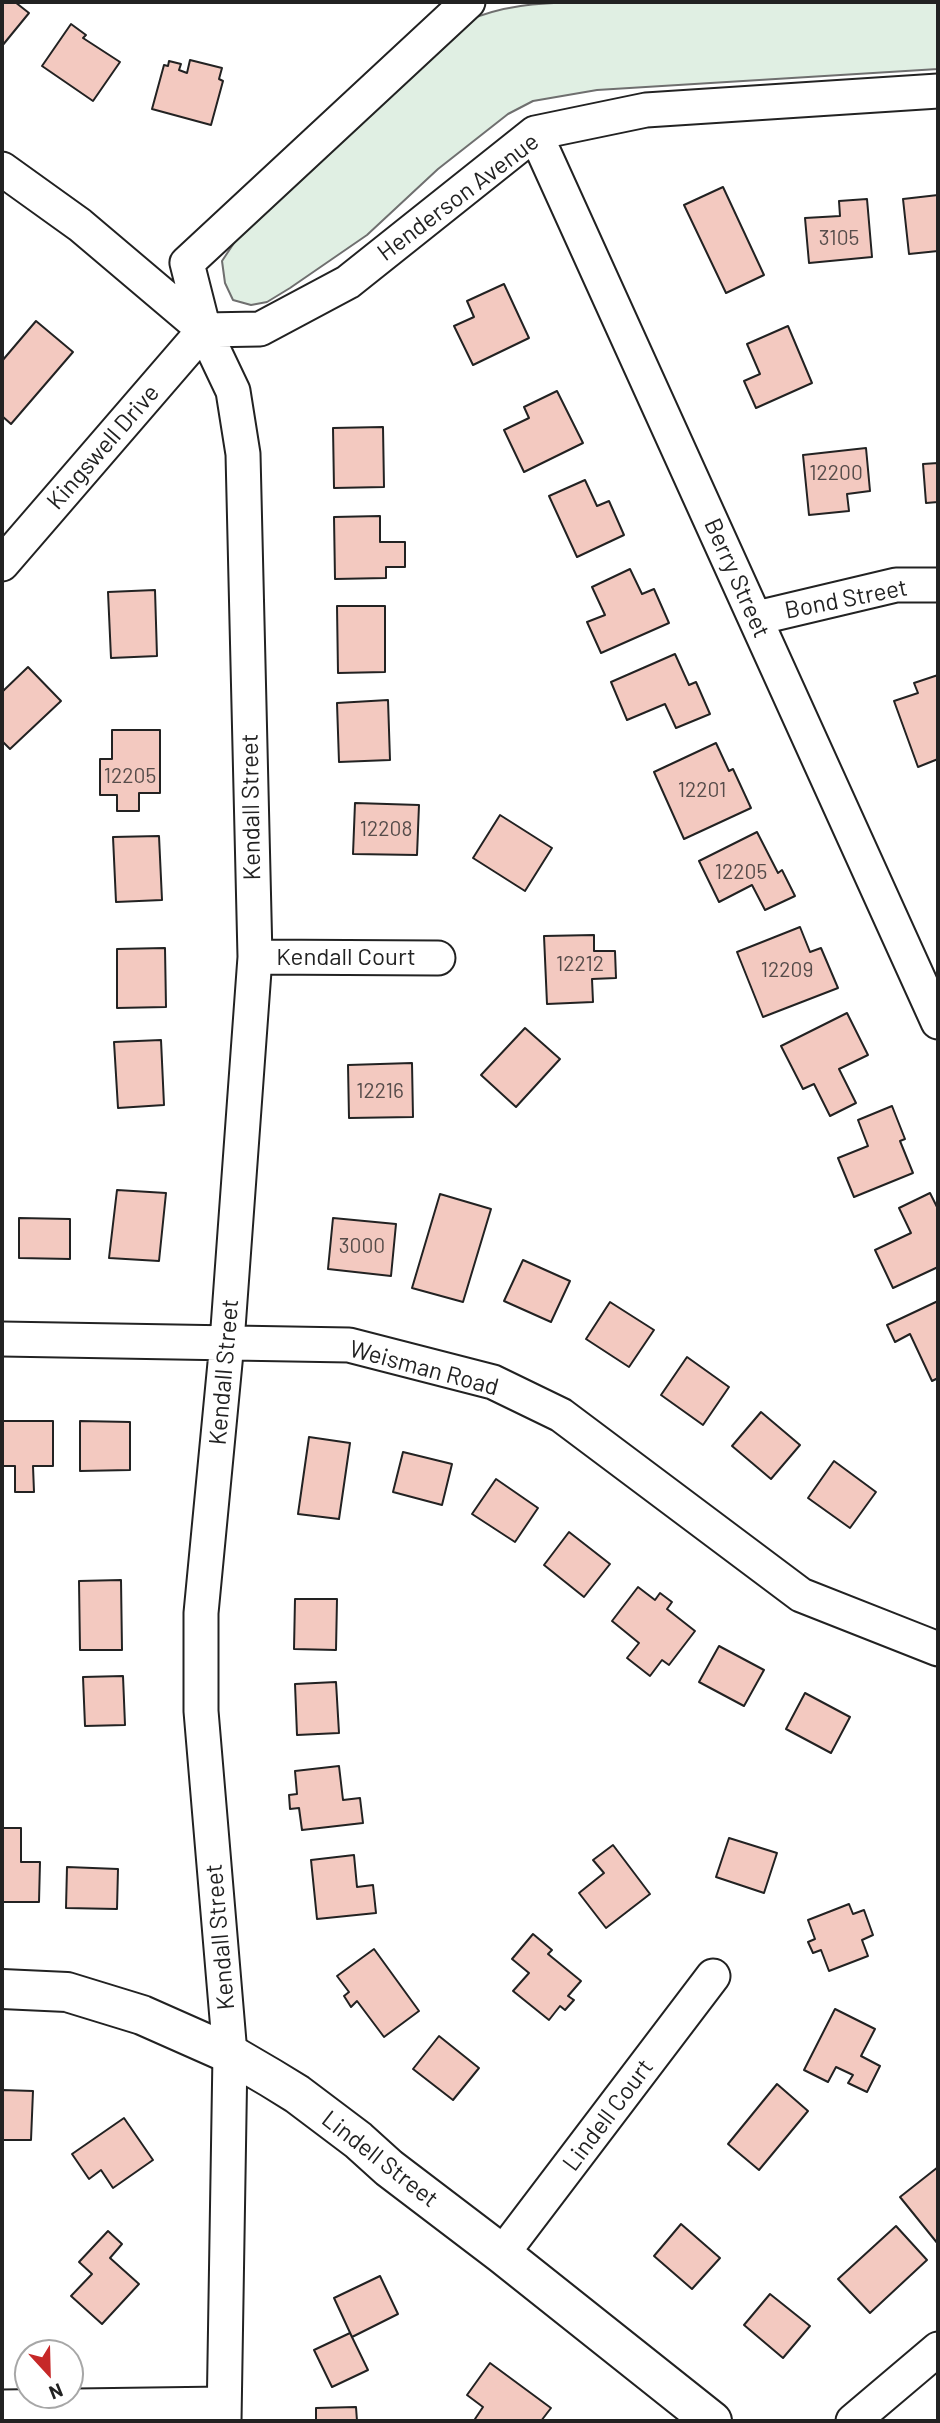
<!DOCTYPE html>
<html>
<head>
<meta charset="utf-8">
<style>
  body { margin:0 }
  #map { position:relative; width:940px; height:2423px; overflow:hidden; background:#fff; font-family:Barlow,sans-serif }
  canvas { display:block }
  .frame { position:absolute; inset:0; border:4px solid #222; pointer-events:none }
  .north { position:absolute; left:14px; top:2339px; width:70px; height:70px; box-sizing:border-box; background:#fff; border:2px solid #a7a7a7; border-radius:50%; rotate:158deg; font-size:19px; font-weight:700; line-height:28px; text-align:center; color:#222 }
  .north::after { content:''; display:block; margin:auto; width:24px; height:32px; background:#c62828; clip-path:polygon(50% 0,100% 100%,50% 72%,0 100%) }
</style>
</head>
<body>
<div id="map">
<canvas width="940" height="2423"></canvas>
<div class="frame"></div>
<div class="north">N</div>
</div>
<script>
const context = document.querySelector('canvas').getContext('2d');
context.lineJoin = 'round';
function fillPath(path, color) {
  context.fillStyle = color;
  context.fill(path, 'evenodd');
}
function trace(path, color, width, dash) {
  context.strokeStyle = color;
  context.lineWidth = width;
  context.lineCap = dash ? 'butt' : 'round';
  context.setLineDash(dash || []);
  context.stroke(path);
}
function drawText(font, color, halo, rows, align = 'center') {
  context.font = font + ' Barlow,sans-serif';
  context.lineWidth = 5;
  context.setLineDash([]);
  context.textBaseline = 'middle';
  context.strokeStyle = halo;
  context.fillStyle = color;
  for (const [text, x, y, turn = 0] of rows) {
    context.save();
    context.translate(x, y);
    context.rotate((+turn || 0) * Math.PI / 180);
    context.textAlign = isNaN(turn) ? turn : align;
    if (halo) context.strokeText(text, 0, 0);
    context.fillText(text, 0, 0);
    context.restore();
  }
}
const green = new Path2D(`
  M580,2h358v67l-341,21 -64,11 -25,13 -70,55 -71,66 -77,53 -23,14 -16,3 -18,-5 -8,-17 -3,-22 22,-33 220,-206c38,-17 74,-19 116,-20z`);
fillPath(green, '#e0efe3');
trace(green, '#6f6f6f', 2);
const building = new Path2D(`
  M2,2h13l14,11 -27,33z
  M71,24l15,11 -3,3 37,24 -27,39 -51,-35z
  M190,60l32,8 -3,11 4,2 -12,44 -59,-16 12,-44 4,1 1,-5 12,3 -2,6 8,3z
  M723,187l41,88 -38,18 -42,-88z
  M938,195v56l-29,3 -6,-55z
  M867,199l5,58 -63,6 -4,-45 35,-2 -1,-15z
  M504,284l25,54 -56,27 -19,-39 20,-9 -7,-16z
  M36,321l37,31 -62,72 -9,-8v-55z
  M788,326l24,57 -56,25 -12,-27 16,-7 -13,-30z
  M557,391l26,52 -59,29 -20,-42 25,-12 -5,-11z
  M383,427l1,60 -50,1 -1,-60z
  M866,448l4,43 -23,3 2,17 -40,4 -6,-60z
  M938,463v39l-12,1 -3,-39z
  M585,480l12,26 12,-5 15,34 -47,22 -28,-61z
  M380,516v26h25v25h-19v11l-51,1 -1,-62z
  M630,569l12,25 12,-5 15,34 -68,30 -14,-31 18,-7 -13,-28z
  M155,590l2,66 -46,2 -3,-66z
  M337,606h48v66l-47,1z
  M675,654l14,31 7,-3 14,32 -34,14 -11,-24 -38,16 -16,-38z
  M28,667l33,34 -51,48 -8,-8v-49z
  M938,675v84l-20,8 -24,-66 24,-8 -4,-10z
  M388,700l2,60 -51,2 -2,-59z
  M112,730h48v63h-21v18h-22v-16h-17v-36h12z
  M716,743l13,28 4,-2 18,39 -67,31 -30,-67z
  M355,803l64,2 -2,50 -64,-1z
  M500,815l52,33 -27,43 -52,-33z
  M757,832l21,41 4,-3 13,26 -30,14 -13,-25 -33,17 -20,-41z
  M159,836l3,64 -46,2 -3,-65z
  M800,927l10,25 11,-4 17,40 -75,29 -26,-65z
  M594,935v16h21l1,27 -24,1 1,23 -46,2 -3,-68z
  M165,948l1,59 -49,1v-59z
  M847,1013l21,42 -29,14 17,34 -26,13 -16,-32 -11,5 -22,-43z
  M525,1028l35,31 -44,48 -35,-32z
  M161,1040l3,65 -46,3 -4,-66z
  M412,1063l1,54 -64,1 -1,-53z
  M892,1106l13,33 -5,2 13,32 -59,24 -16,-39 30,-12 -10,-26z
  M117,1190l49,3 -7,68 -50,-3z
  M930,1193l8,16v58l-45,21 -18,-38 36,-17 -12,-25z
  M440,1194l51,15 -28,93 -51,-14z
  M19,1218l51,1v40l-51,-1z
  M333,1218l63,6 -5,52 -63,-7z
  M523,1260l47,21 -19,41 -47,-21z
  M938,1301v77l-6,3 -22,-47 -15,8 -8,-17z
  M610,1302l44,28 -25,37 -43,-28z
  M687,1357l42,30 -26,38 -42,-30z
  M761,1412l39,33 -29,34 -39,-33z
  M2,1421h51v45h-20l1,26h-19v-26h-13z
  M80,1421l50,1v48l-50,1z
  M309,1437l41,6 -11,76 -41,-5z
  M403,1452l49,12 -10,41 -49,-13z
  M834,1461l42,31 -26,36 -42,-30z
  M496,1479l42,29 -23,34 -43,-28z
  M569,1532l41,32 -26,33 -40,-32z
  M121,1580l1,70h-42l-1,-69z
  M638,1587l17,13 5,-7 12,9 -5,7 28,22 -26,34 -7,-5 -12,16 -23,-18 12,-15 -27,-22z
  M295,1599h42l-1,51 -42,-1z
  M719,1646l45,24 -20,36 -45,-24z
  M123,1676l2,49 -40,1 -2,-49z
  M336,1682l3,51 -42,2 -2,-51z
  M805,1693l45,24 -19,36 -45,-24z
  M339,1766l4,34 17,-2 3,25 -61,7 -3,-22 -9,1 -1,-14 8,-1 -2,-23z
  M2,1828h19v34h19l-1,40h-37z
  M729,1838l48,15 -13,40 -48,-16z
  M613,1845l37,49 -44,34 -27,-35 25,-20 -11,-13z
  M354,1855l3,32 16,-2 3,28 -59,6 -6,-59z
  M67,1867l51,2 -1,40 -51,-1z
  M849,1904l4,10 11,-4 9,25 -11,5 6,16 -39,15 -8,-21 -8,3 -5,-11 7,-3 -7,-19z
  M533,1934l19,16 -4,4 33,27 -13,15 6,4 -9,10 -5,-4 -11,14 -36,-29 16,-18 -17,-14z
  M374,1949l45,62 -35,26 -27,-36 -6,6 -7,-11 5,-4 -12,-16z
  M835,2009l40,20 -14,27 19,10 -13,26 -19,-9 5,-8 -17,-8 -8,15 -24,-12z
  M439,2036l40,32 -26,32 -40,-31z
  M777,2084l31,27 -49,59 -31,-26z
  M2,2090l31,1 -2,49h-29z
  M124,2118l29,42 -40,28 -12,-18 -12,9 -17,-25z
  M938,2167v77l-38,-47z
  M681,2224l39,34 -28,31 -38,-33z
  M896,2226l31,34 -57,53 -32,-34z
  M108,2231l14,13 -12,14 29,26 -37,40 -31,-28 21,-22 -13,-12z
  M380,2276l18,38 -46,23 -18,-39z
  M770,2294l40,32 -27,32 -39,-33z
  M350,2333l18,37 -36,17 -18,-37z
  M490,2363l61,45 -10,13h-63l-3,-2 8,-12 -16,-12z
  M356,2407l1,14h-41v-13z`);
fillPath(building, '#f3c9c0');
trace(building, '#222', 2);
const street = new Path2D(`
  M535,133l403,889
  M2,169l78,56 124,105 56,-1 88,-47 187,-149 111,-23 292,-19
  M2,564l202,-234
  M754,616l7,1 135,-32h42
  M255,957l183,1
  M2,1339l347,6 144,37 68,33 240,180 137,54
  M502,2254l211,-278
  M2,2407l222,-3
  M224,2421l6,-367 -29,-343v-98l26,-271 28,-385 -12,-503 -10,-63 -29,-61 -17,-67 281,-261
  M853,2421l85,-72`);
const secondary = new Path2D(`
  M2,1989l65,3 75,23 88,39 41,24 26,16 61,46 31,28 113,86 210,167`);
trace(street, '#222', 37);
trace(secondary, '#222', 42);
trace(street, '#fff', 33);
trace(secondary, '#fff', 38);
drawText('21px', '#564c4a', null, [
  ["3105",839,238],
  ["12200",836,473],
  ["12205",130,776],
  ["12201",702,790],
  ["12208",386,829],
  ["12205",741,872],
  ["12212",580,964],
  ["12209",787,970],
  ["12216",380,1091],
  ["3000",362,1246]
]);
drawText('24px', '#222', '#fff', [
  ["Henderson Avenue",458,197,-37],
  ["Kingswell Drive",103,447,-49],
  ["Berry Street",737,578,66],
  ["Bond Street",846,599,-11],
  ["Kendall Street",251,807,-91],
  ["Kendall Court",346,957],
  ["Weisman Road",424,1368,15],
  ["Kendall Street",224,1372,-85],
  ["Kendall Street",220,1937,-95],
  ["Lindell Court",608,2115,-53],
  ["Lindell Street",380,2159,38]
]);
</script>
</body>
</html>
